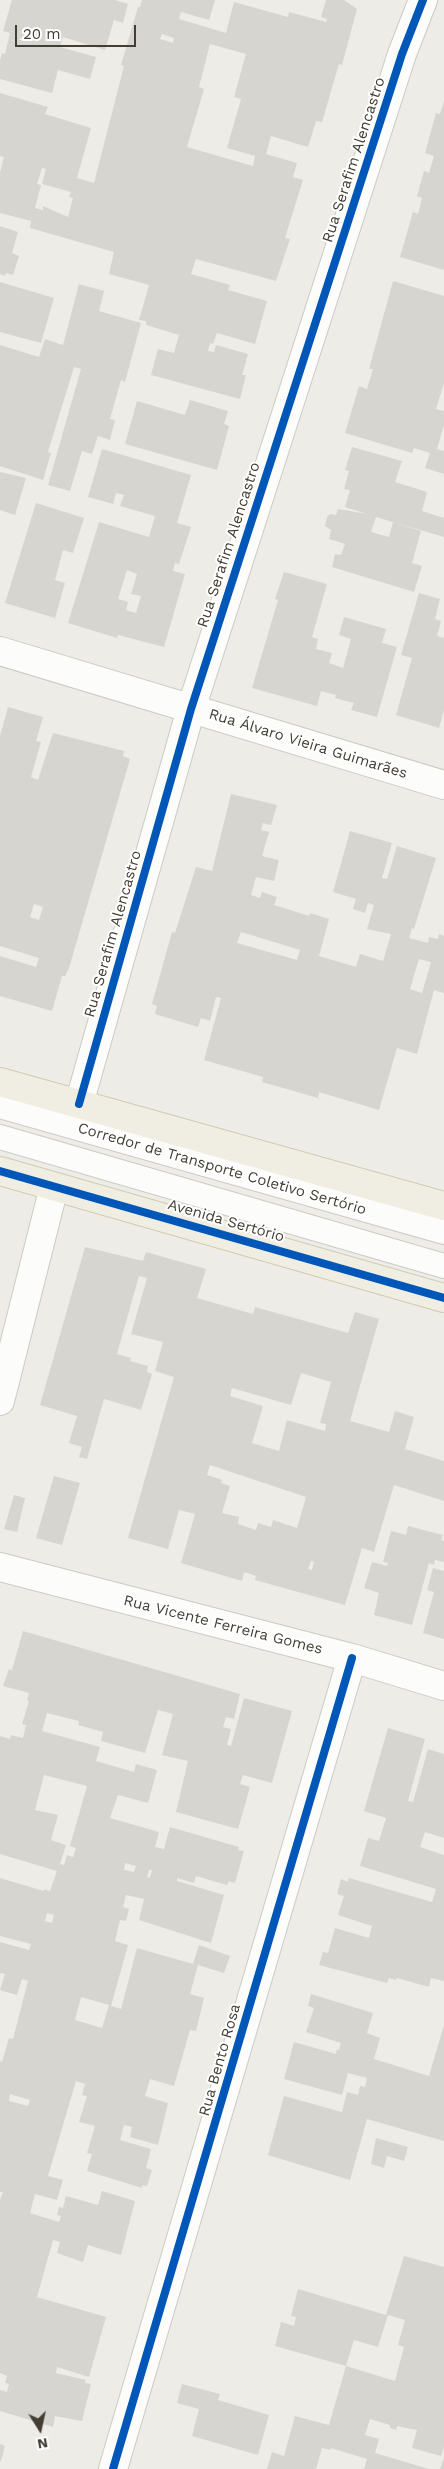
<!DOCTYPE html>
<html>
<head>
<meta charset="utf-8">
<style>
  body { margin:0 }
  #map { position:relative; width:444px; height:2469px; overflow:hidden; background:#eeece6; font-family:"Work Sans",sans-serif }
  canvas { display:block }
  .north { position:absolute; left:15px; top:2404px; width:50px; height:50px; -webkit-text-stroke:4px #fff; paint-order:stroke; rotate:170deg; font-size:14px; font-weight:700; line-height:20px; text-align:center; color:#433e33 }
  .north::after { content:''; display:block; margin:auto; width:18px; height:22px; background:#433e33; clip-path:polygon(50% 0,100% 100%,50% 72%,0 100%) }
  .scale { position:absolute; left:15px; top:25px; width:121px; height:22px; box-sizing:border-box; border:2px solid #433e33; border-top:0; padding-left:6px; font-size:15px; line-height:18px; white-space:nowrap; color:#433e33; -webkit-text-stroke:4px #fff; paint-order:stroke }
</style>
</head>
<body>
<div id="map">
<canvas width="444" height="2469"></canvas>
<div class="north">N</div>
<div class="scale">20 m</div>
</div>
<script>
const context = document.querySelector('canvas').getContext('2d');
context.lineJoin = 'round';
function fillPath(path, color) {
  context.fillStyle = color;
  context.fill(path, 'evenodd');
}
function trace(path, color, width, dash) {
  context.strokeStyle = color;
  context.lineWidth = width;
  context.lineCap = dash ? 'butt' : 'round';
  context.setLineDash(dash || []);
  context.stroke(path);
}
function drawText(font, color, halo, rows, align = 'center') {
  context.font = font + ' "Work Sans",sans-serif';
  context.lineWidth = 4;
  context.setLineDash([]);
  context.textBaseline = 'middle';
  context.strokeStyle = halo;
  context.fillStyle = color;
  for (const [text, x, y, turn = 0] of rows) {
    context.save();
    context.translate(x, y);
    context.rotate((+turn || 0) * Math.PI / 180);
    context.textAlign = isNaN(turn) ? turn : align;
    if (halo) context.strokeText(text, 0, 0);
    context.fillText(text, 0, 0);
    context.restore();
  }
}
fillPath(new Path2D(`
  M12,0h103l13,4 -5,19 -9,-3 -9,30 -42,-13 -3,10 36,10 -6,22 -32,-9 -6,23 -52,-14v-19l2,-7 3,1 5,-21 -7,-2z
  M142,0h73l-6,20 -28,-8 -2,7 47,14 8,-31 54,15 1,-5 37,10 1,-3 -6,-2 5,-17h18l13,9 -15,56 -3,-1 -17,58 -6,-1 -8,26 -37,-11 -5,18 31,9 -4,14 10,3 -18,58 5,1 -14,42 -80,-22 -5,15 39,11 -2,5 39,11 -12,43 -38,-11 -4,11 -3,-1 -2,8 6,1 2,-7 32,9 -6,21h4l-6,24 -89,-24 7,-26 16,4 5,-18 -33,-10v-4l-7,-1 10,-35 -40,-11 5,-22 -84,-24 1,-7 -31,-8v-41l4,-15 -4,-1v-63l48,14 -3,7 46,14 -14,50 17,5 30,-117 -3,-1 17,-58h2zM162,34l12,4 -1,5 -13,-4zM210,44l36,10 -12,43 7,2 -14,49 28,8 -2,10 -66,-19 17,-58 -5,-2zM42,168l4,1 -4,15 29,8 -2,5 4,1 -5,19 -25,-11v4l-8,-2 6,-23 -4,-1z
  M444,101v169l-44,-13 13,-45 5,2 4,-16 -5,-2 7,-25 5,2 5,-17 -9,-3 11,-40 4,1z
  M0,226l18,6 -6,21 7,3 -6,19 -7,-2 -1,3 -5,-2z
  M393,281l51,15v87l-8,26 8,2v14l-7,24 7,2v23l-19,-6 5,-15 -16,-5 -2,5 -67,-20 14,-47 8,3 6,-20h-4z
  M0,282l54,16 -13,45 -41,-11z
  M79,284l25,7 -5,20 42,12 -16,59 -4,-2 -11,39 5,1 -5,20 -12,-4 -6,18 -10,-3 -12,40 -22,-6 33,-116 -7,-2 -26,85 3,1 -8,27 -43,-14v-121l39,12 6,-18 18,6z
  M190,400l38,11 -4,13 5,2 -12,44 -92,-26 12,-43 48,14z
  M352,447l50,14 -7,21 32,10 -5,19 22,7v19l-68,-20 -5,15 18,5 4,-15 28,9 -9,32 10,3 -8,26 -82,-25 3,-13 6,1 4,-11 -16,-5 2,-9 -6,-4 2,-9 3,-3 6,1 2,-6 29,5 -22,-7 5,-17 -6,-1 5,-18 -4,-1z
  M102,449l89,26 -14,48 14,4 -12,37 -4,-1 -2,8 12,3 -21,73 -46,-12 -1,3 -49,-15 31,-101 50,15 6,-21 -35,-10 4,-11 -8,-2 -3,11 -25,-7zM127,570l10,4 -6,20 10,2 -5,17 -10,-3 2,-8 -10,-3z
  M0,472l26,6 -11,37 -15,-5z
  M36,503l48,15 -11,35 -10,-3 -8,30 10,3 -10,35 -50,-15z
  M284,572l43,12 -15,53 6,2 -2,10 16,4 -3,10 14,5 8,-29 -12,-4 5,-18 42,12 -4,14 15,4 -20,70 -26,-7 3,-7 -19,-5 1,-3 -15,-4 -4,15 -65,-18 26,-88 -3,-1z
  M419,593l21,6 -5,20 6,2 -4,15 7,2v72l-5,18 -43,-13 16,-57 -11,-3z
  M8,707l35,10 -7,24 5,1 -10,35 7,3 15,-47 71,18 -1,5 7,3 -61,209 -4,8h-3l-10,35 -52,-15v-40l36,11 3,-9 -39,-12v-210zM34,904l9,3 -4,13 -9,-3z
  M231,794l46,11 -6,20 -8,-2 -2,7 8,2 -7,24 17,4 -5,21 -18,-4 -5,18 9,3 2,-6 15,5 -3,8 35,11 1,-3 19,6 -10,37 37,11 4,-13 23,7 8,-27 -24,-5 7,-24 -6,-2 -3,10 -12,-4 3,-10 -23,-7 17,-61 42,12 -10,35 5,1 10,-33 39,12 -22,71 -2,-1 -3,10 19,5 1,-6 9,2 1,-5 5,2v57l-10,-3 -17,64 -20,-6 -18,62 -60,-18 -1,6 -56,-16 1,-5 -59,-17 17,-62 -5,-1 -6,24 -9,-3 -3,9 -43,-13 2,-8 -5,-2 20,-72 3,1 21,-66 16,4zM241,932l59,18 -3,10 -60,-17zM419,959l12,3 -9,31 -12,-4z
  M85,1247l58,14 3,-9 60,17 -9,29 56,16 2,-7 93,26 7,-21 24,7 -29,102 39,11 6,-21 19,6 -9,32 39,12v40l-50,-16 -20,67 -12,-4 -17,57 -90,-25 1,-4 -12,-4 -2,9 -61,-18 14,-49 -16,-4 -11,39 -40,-11 46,-161 -19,-6 8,-29 -32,-8 16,-56 -8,-2 -22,78 14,4 -1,3 18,5 -1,6 5,2 -11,36 -37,-11 -17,60 -8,-2 3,-10 -13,-4 8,-27 -37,-11zM301,1373l30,9 -11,41 6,1 -1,7 -38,-11 -8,31 -27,-8 11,-37 -33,-10 2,-8 59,17zM210,1465l96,32 -9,31 -24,-8 -2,7 -13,-4 -2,7 -18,-6 1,-7 -17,-4 8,-27 -9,-3 1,-3 -15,-5zM311,1561l3,1 -2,8 -4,-1z
  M54,1476l26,7 -18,62 -26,-7z
  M14,1495l11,3 -8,34 -13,-3z
  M408,1526l35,9 -2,5 3,1v21l-9,-2 -1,5 -5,-2 -17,62 -38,-10 5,-22 -15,-5 8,-26 15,4 1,-3 -5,-1 8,-31 15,4z
  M433,1568l11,3v68l-21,-6 11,-41 -7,-2z
  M23,1631l217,63 -6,25 -8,-2 -3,10 8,2 -4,16 4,1 13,-48 48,13 -20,72 -29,-8 -3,9 10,3 -12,42 -62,-17 12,-51 -26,-6 11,-41 -15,-4 -13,43 -44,-12 2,-9 -25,-7 1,-4 -32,-8 -5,18 58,16 -4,14 38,11 2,-8 21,6 -9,33 -30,-8 -8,23 49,14 -4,15 9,2 6,-22 69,20 -1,3 6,1 -9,32 -6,-2 -2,4 -31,-9 -2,7 -17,-5v3l47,14 -13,48 -72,-23 5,-21 -18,-4 -3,12 6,2 -3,12 -6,-1 -5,21 13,4 -17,61 10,3 16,-61 56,16 6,-19 31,11 -6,17 -26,-8 -8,29 14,4 -8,33 -6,-1 -16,56 -24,-7 -5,17 23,7 -10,42 -28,-8 2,-10 -8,-2 -4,15 31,9 -5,19 6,2 -5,16 -5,-1v3l-55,-17 5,-17 -5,-1 8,-27 -16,-4 8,-26 -5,-1 3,-11 -9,-3 -28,95 15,4 -6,20 -22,-6 -5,19 29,9 2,-6 -4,-1 2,-8 4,1 3,-12 32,9 4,-14 33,10 -14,54 -33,-10 -5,17 -26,-9 3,-11 -7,-2 -16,57 69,20 -17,60 -32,-10 -1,6 30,7 -1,3 6,1 -9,37 -27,-5 -2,11 -53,-16v-21l7,2 2,-8 -4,-1 2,-7 -7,-3v-173l3,-8h-3v-131l2,1 7,-24 4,1 15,-58 -6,-2 -5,16 -17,-5 5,-16 -5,-1v-31l29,8 2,-6 -31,-8v-58l44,13v-2l6,2 7,-20 -57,-17v-118l10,3 1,-4 12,3 3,-13 -4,-1 7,-23 -2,-1 2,-7 -26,-7 6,-17 3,1zM44,1775l43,11 -17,60 6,2 -3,9 -6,-2 -3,10 -4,-1 6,-19 -15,-5 7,-25 -23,-5zM125,1863l11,3 -2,6 -10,-2zM149,1870h3l-2,8 -3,-1zM47,1913l7,2 -2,8 -7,-2zM81,1997l28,8 -7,23 -27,-8zM10,2094l20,6 -2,6 -19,-5z
  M388,1728l37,11 -17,62 5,1 15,-53 16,5v84l-19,-6 -5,15 24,8v126l-13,-3 -2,9 -32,-9 -1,2 -7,-2 -2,5 -68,-18 4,-13 5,1 7,-25 34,10 3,-12 -34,-11 6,-19 -7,-2 4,-15 7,3 1,-4 83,24 4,-13 -76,-23 8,-28 11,3 7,-23 -22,-7z
  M311,1994l62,19 -6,20 13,5 -6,21 55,17 15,-51v116l-77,-22 -17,61 -82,-25 16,-59 58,16 5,-20 11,3 2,-9 5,1 2,-9 -19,-5 -6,22 -58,-16 10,-37 42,12 1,-5 2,1 2,-7 -35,-11 8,-24 -6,-2z
  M376,2138l32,9 -4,14 -17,-5 -3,12 -13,-4z
  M404,2256l40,11v180l-3,9 -29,-8 5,-18 -20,-4 -1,4 -6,-2v-3l-20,-6 -5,16 14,4 -4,14 54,16h-65l3,-10 -36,-11 -1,2 -8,-2 -6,21h-49l5,-17 12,4 11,-40 34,9 17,-59 49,15 9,-34 -6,-2 7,-25 -17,-5 -10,32 -24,-7 -8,26 -71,-20 6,-24 13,4 2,-9 -5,-1 7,-27 88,26z
  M182,2384l38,10 -2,6 51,15 -11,40 -66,-19 7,-27 -22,-6z
  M0,2444l5,2 -4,15h-1z
  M444,2457v12h-4z`), '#d7d5cf');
const service = new Path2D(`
  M0,1106l444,126
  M0,1137l444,129`);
const minor = new Path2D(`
  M0,651l444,134
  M79,1104l112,-395 211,-655 21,-54
  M0,1401l54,-214`);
const tertiary = new Path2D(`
  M0,1567l352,91 92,28
  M113,2469l239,-811`);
const primary = new Path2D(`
  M0,1082l444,124
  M0,1171l444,127`);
trace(service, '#cccac4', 26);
trace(minor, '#cccac4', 30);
trace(tertiary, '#cccac4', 30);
trace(primary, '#d0cab3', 30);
trace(service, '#fcfcfb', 24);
trace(minor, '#fcfcfb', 28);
trace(tertiary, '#fcfcfb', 28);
trace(primary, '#f0eee2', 28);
trace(new Path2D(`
  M79,1104l112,-395 211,-655 21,-54
  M0,1171l444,127
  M113,2469l239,-811`), '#0057b8', 8);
drawText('15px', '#433e33', '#fff', [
  ["Rua Serafim Alencastro",354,160,-72],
  ["Rua Serafim Alencastro",229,545,-72],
  ["Rua Álvaro Vieira Guimarães",308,744,17],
  ["Rua Serafim Alencastro",113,934,-74],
  ["Corredor de Transporte Coletivo Sertório",222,1169,16],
  ["Avenida Sertório",226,1221,16],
  ["Rua Vicente Ferreira Gomes",223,1625,14],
  ["Rua Bento Rosa",220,2060,-74]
]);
</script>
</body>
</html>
